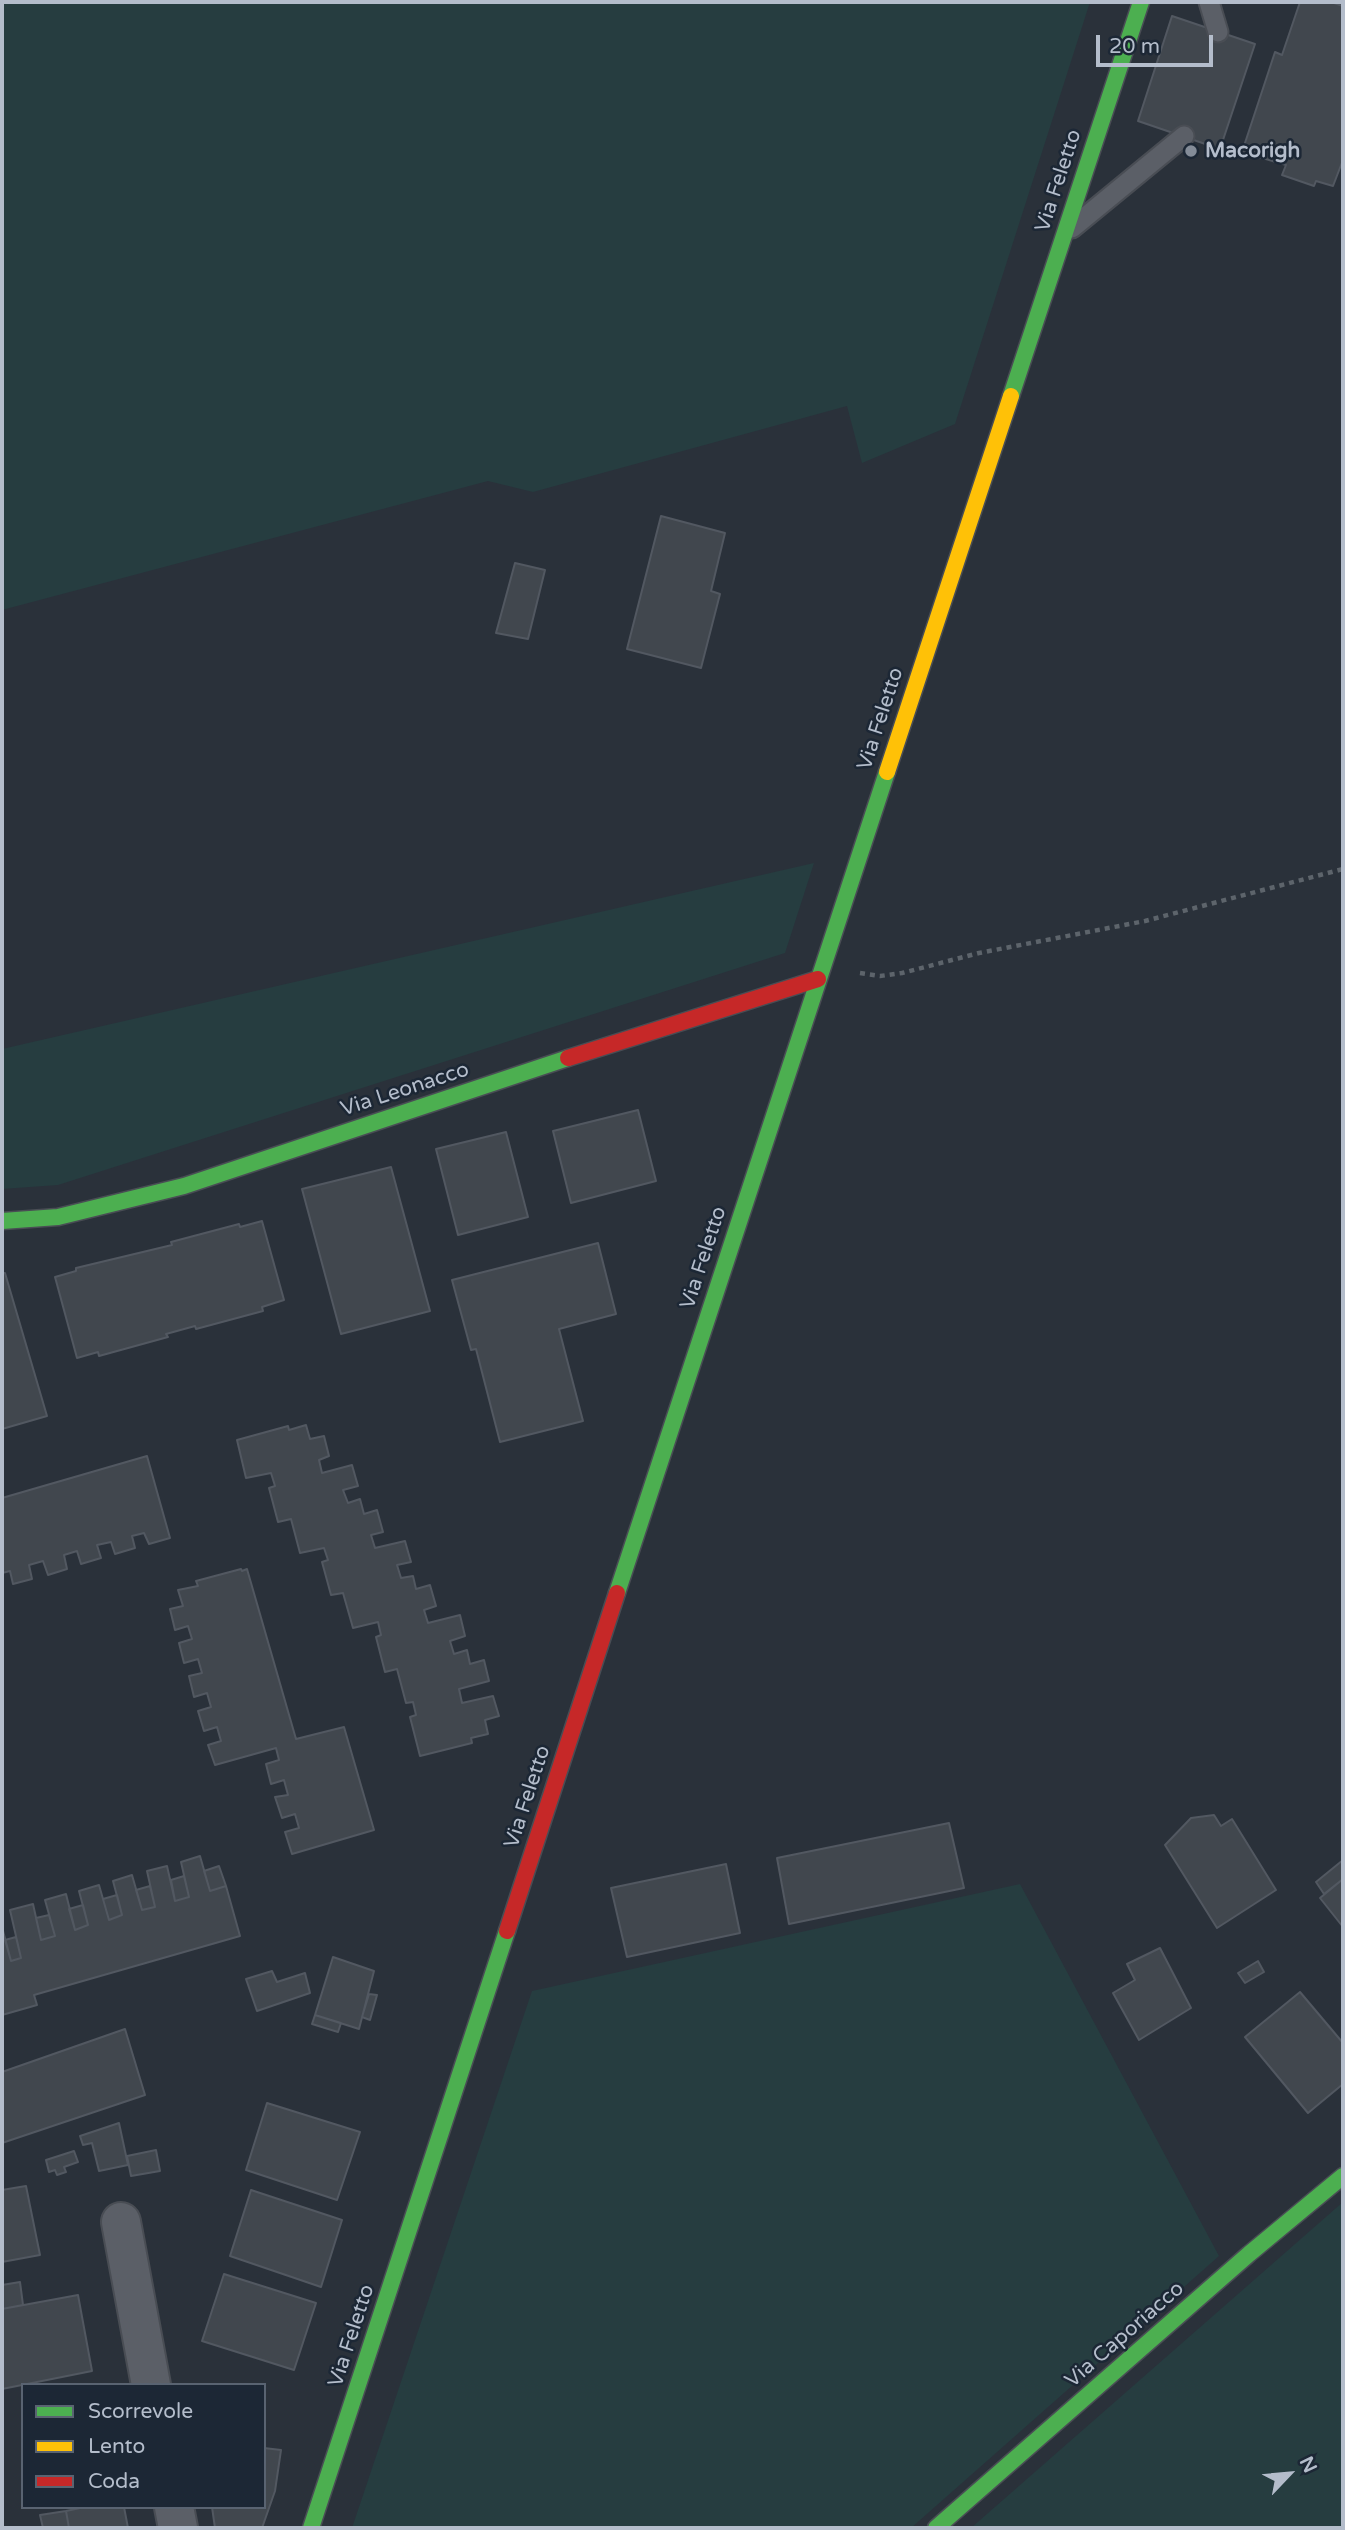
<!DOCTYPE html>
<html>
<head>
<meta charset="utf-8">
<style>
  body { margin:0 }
  #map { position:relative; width:1345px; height:2530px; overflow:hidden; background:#2a313a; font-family:"Varela Round",sans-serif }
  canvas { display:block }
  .frame { position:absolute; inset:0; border:4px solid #b4bdcb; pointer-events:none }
  .legend { position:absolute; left:21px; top:2383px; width:245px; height:126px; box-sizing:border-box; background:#1c2735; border:2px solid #596371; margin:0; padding:9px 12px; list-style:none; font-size:21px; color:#b4bdcb }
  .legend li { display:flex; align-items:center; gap:14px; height:35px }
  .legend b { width:35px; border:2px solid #596371 }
  .north { position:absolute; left:1254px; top:2439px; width:70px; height:70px; -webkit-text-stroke:5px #1c2735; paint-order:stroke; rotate:64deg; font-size:19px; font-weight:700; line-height:28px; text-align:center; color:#b4bdcb }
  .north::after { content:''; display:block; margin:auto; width:24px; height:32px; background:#b4bdcb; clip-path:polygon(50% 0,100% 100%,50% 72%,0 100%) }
  .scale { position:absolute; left:1096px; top:35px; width:117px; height:32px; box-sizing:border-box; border:4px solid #b4bdcb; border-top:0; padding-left:9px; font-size:21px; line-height:24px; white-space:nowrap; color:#b4bdcb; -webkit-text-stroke:5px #1c2735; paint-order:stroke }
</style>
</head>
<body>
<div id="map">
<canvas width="1345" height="2530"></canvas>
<div class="frame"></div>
<ul class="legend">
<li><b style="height:9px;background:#4caf50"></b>Scorrevole</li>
<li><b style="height:9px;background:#ffc107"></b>Lento</li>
<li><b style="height:9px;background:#c62828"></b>Coda</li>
</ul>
<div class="north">N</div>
<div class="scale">20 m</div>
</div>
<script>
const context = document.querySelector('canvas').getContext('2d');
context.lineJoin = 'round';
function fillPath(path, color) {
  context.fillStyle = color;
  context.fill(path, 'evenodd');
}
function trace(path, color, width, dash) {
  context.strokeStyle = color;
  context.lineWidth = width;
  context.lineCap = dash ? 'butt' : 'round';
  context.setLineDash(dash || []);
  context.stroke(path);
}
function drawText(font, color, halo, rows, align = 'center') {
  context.font = font + ' "Varela Round",sans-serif';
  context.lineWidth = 5;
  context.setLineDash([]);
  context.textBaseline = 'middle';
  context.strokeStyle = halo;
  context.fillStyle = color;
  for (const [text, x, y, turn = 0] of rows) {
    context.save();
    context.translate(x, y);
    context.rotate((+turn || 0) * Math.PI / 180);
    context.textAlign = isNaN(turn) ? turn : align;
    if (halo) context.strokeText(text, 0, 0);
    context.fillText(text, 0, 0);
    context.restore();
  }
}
fillPath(new Path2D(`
  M2,2h1088l-135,422 -93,39 -15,-57 -314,86 -45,-11 -486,129z
  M814,863l-29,90 -727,232 -56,4v-140z
  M1020,1884l199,372 -308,272h-559l180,-537z
  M1343,2202v326h-372z`), '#263d40');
const building = new Path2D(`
  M1300,2h31l12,4v154l-10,26 -17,-5 -2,5 -32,-11 4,-10 -44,-13 33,-100 7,3z
  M1172,16l83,28 -35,105 -82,-28z
  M661,516l64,17 -14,58 9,3 -19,74 -74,-19z
  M515,563l30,7 -17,69 -32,-6z
  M638,1110l18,71 -85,22 -18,-72z
  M506,1132l22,85 -70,18 -22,-86z
  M391,1167l39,144 -89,23 -39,-145z
  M262,1221l22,79 -22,7 1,4 -67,18 -1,-3 -29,8 2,3 -69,19 -1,-4 -21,6 -22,-81 21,-6v-3l96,-23 -1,-3 68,-18 1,3z
  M598,1243l18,71 -57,15 24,92 -83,21 -24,-93 -5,1 -19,-70z
  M2,1273h3l42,143 -45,13z
  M306,1425l4,14 14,-3 5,20 -10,4 3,13 30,-8 6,21 -15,4 5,13 12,-4 4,15 13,-4 6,22 -12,3 4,13 30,-7 6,21 -14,3 4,13 12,-2 3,13 14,-4 6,21 -12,4 4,13 32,-8 5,21 -15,5 4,13 13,-4 3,14 14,-4 5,21 -30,8 3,14 31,-7 6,20 -14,4 3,14 -17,4 1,5 -52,13 -10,-39 6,-2 -3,-13 -7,1 -9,-34 -12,3 -9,-35 5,-2 -3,-13 -25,6 -10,-35 -12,2 -9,-33 6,-2 -4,-12 -24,5 -9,-34 -13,3 -9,-34 6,-2 -4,-13 -25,5 -9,-38 51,-14 1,4z
  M147,1456l23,82 -21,6 -5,-11 -12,3 3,12 -20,6 -4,-12 -14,3 4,13 -20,6 -4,-13 -13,4 3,14 -19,6 -5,-14 -14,4 3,14 -19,5 -3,-13 -8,2v-75z
  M241,1569l1,2 5,-2 49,170 48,-12 30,103 -82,24 -7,-22 14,-4 -4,-14 -13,4 -7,-21 13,-2 -4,-15 -13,4 -5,-20 13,-4 -3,-12 -61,17 -7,-20 13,-4 -4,-14 -13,4 -6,-20 13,-4 -4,-14 -13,4 -5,-21 13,-3 -4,-14 -14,4 -5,-20 13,-4 -4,-13 -13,4 -5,-21 13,-3 -5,-16 20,-4 -2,-5z
  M1214,1815l7,11 11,-7 44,71 -59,38 -52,-83 26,-27z
  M949,1823l15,65 -175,36 -12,-66z
  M200,1856l10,35 16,-5 14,50 -206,59 3,10 -35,10v-88l9,34 10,-3 -11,-48 23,-6 8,36 14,-4 -10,-36 21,-6 9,36 13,-5 -9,-34 20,-6 10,35 13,-5 -9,-34 19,-6 10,35 13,-3 -8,-36 20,-5 8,35 14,-4 -8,-35z
  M1343,1860v19l-19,15 -8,-12z
  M726,1864l14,69 -113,24 -16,-69z
  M219,1866l7,20 -16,5 -6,-20z
  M184,1876l5,21 -14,4 -4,-21z
  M1343,1879v48l-23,-29z
  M150,1886l5,21 -13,3 -6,-20z
  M117,1895l5,20 -13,5 -6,-21z
  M83,1905l5,20 -13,5 -6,-21z
  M49,1915l6,21 -14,4 -5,-22z
  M16,1937l5,21 -10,3 -6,-21z
  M1160,1948l31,60 -52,32 -26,-47 22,-13 -8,-16z
  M333,1957l41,14 -15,58 -44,-14z
  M1258,1961l6,11 -19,11 -7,-10z
  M272,1971l5,11 28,-9 5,20 -53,18 -11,-32z
  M1300,1992l43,51v41l-35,29 -63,-76z
  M369,1994l8,1 -7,25 -8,-3z
  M315,2015l26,8 -3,9 -26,-8z
  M125,2029l20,66 -143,48v-71z
  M267,2103l93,29 -23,68 -91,-30z
  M119,2123l9,42 -29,6 -7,-28 -9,2 -3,-9z
  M156,2150l4,21 -29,5 -4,-20z
  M74,2151l4,11 -14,5 2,5 -9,3 -2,-5 -6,2 -3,-12z
  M26,2186l14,69 -38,7v-72z
  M251,2190l91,30 -21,67 -91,-31z
  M224,2274l92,29 -22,67 -92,-29z
  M20,2282l3,23 -21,4v-24z
  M78,2295l14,76 -90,18v-80z
  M264,2448l17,2 -6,41 -13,37h-47l-3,-21h52z
  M85,2507h39l4,21h-59l-3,-17z
  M66,2511l3,17h-26l-3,-13z`);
fillPath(building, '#41474e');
trace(building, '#525861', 2);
const lane = new Path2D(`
  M1209,2l9,30
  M1072,228l112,-92`);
const street = new Path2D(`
  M121,2222l30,163
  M174,2507l4,21`);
const fast = new Path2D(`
  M1011,396l130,-394
  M2,1221l56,-4 126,-31 384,-128
  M617,1593l270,-821
  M311,2528l196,-597
  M936,2528l313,-274 94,-78`);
const slow = new Path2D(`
  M887,772l124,-376`);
const jam = new Path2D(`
  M568,1058l250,-79
  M507,1931l110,-338`);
trace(lane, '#494d54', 23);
trace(street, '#494d54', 42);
trace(fast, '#494d54', 19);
trace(slow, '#494d54', 19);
trace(jam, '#494d54', 19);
trace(new Path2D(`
  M860,973l20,3 22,-3 77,-20 166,-32 198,-52`), '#5d646b', 4.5, [5, 5]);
trace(lane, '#5b5f67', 19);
trace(street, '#5b5f67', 38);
trace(fast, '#4caf50', 16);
trace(slow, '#ffc107', 16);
trace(jam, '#c62828', 16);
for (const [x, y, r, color] of [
  [1191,151,7,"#848c98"]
]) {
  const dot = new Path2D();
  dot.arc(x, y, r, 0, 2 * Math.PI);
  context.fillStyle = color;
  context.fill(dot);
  trace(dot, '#1c2735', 2.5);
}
drawText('bold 21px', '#b4bdcb', '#1c2735', [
  ["Macorigh",1205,151]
], 'left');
drawText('21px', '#b4bdcb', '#1c2735', [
  ["Via Feletto",1059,181,-72],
  ["Via Feletto",881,719,-72],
  ["Via Leonacco",405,1090,-18],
  ["Via Feletto",704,1258,-72],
  ["Via Feletto",528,1797,-72],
  ["Via Caporiacco",1125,2335,-41],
  ["Via Feletto",352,2336,-72]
]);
</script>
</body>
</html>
